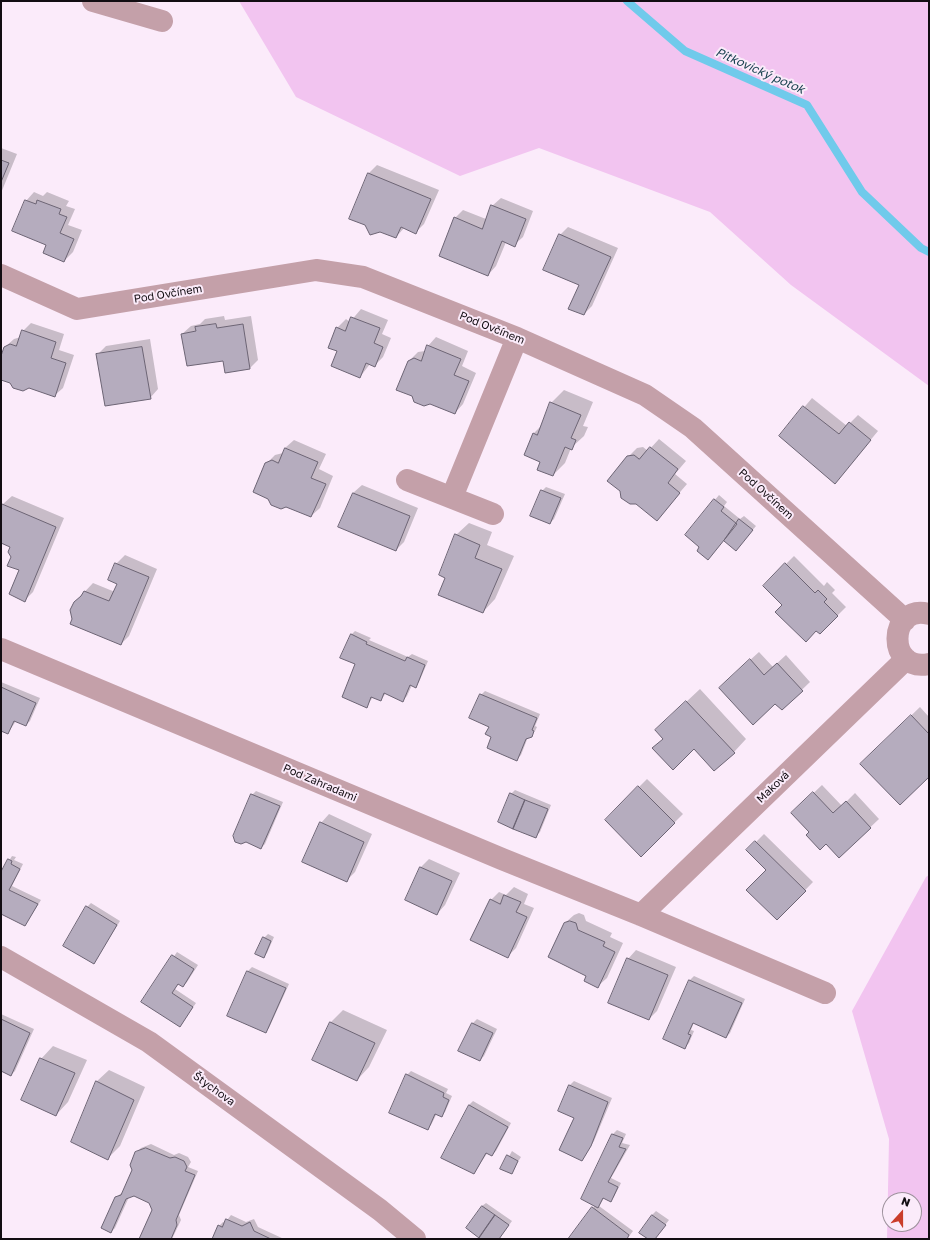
<!DOCTYPE html>
<html>
<head>
<meta charset="utf-8">
<style>
  body { margin:0 }
  #map { position:relative; width:930px; height:1240px; overflow:hidden; background:#fbebfa; font-family:"Golos Text",sans-serif }
  canvas { display:block }
  .frame { position:absolute; inset:0; border:2px solid #120d12; pointer-events:none }
  .north { position:absolute; left:882px; top:1192px; width:40px; height:40px; box-sizing:border-box; background:#fbebfa; border:1px solid #9e929d; border-radius:50%; rotate:21deg; font-size:11px; font-weight:700; line-height:16px; text-align:center; color:#120d12 }
  .north::after { content:''; display:block; margin:auto; width:14px; height:18px; background:#ca3d2b; clip-path:polygon(50% 0,100% 100%,50% 72%,0 100%) }
</style>
</head>
<body>
<div id="map">
<canvas width="930" height="1240"></canvas>
<div class="frame"></div>
<div class="north">N</div>
</div>
<script>
const context = document.querySelector('canvas').getContext('2d');
context.lineJoin = 'round';
function fillPath(path, color) {
  context.fillStyle = color;
  context.fill(path, 'evenodd');
}
function trace(path, color, width, dash) {
  context.strokeStyle = color;
  context.lineWidth = width;
  context.lineCap = dash ? 'butt' : 'round';
  context.setLineDash(dash || []);
  context.stroke(path);
}
function drawText(font, color, halo, rows, align = 'center') {
  context.font = font + ' "Golos Text",sans-serif';
  context.lineWidth = 4;
  context.setLineDash([]);
  context.textBaseline = 'middle';
  context.strokeStyle = halo;
  context.fillStyle = color;
  for (const [text, x, y, turn = 0] of rows) {
    context.save();
    context.translate(x, y);
    context.rotate((+turn || 0) * Math.PI / 180);
    context.textAlign = isNaN(turn) ? turn : align;
    if (halo) context.strokeText(text, 0, 0);
    context.fillText(text, 0, 0);
    context.restore();
  }
}
fillPath(new Path2D(`
  M239,1h690v385l-138,-101 -81,-73 -171,-64 -79,28 -164,-79z
  M929,875v364h-42l2,-100 -37,-128 74,-134zM890,1200h24v24h-24z`), '#f2c4f0');
fillPath(new Path2D(`
  M1,148l16,6 -16,39z
  M377,165l62,25 -15,34 -8,8 -11,-5 -9,10 -46,-19 19,-45z
  M34,192l9,4 4,-4 22,9 -3,5 9,3 -7,16 14,5 -9,22 -9,9 -17,-16 -21,-44z
  M501,198l32,13 -10,26 -9,8 -8,-3 -10,24 -8,9 -33,-57 8,-8 23,9 6,-13z
  M568,227l50,21 -26,58 -8,8 -4,-29 -20,-50z
  M361,309l27,11 -6,14 9,4 -8,19 -9,9 -4,-2 -10,13 -22,-26 -1,-23 9,-9 4,3z
  M224,316l1,4 26,-4 7,44 -8,8 -26,-8 -42,-26 9,-8 9,-2 5,-5z
  M31,323l33,11 -5,16 15,5 -11,33 -9,8 -53,-17v-20l4,-12 9,-8 7,-2 2,-6z
  M436,337l32,14 -6,15 14,7 -13,31 -8,9 -46,-52 9,-9 7,-1 3,-5z
  M150,339l8,50 -8,9 -53,-43 9,-9z
  M564,390l29,12 -10,24 5,1 -4,9 -13,12 -6,15 -12,12 -12,-14 -7,-28 8,-8 9,-22z
  M812,398l35,28 11,-11 20,16 -43,52 -55,-47z
  M659,439l27,22 -11,13 12,10 -30,35 -29,-62 9,-9 6,-1 5,4z
  M294,440l32,14 -7,15 14,7 -13,32 -9,8 -45,-52 9,-9 8,-2 2,-5z
  M362,485l56,23 -14,34 -8,8 -57,-23 14,-34z
  M546,487l19,7 -11,25 -4,4 -8,-32z
  M719,495l8,7 -3,4 16,13 4,-3 12,10 -20,24 -12,-10 -23,7 -15,-12z
  M12,496l52,22 -31,74 -8,8 -5,-31 -8,-12v-10l-11,-5v-33l2,-5z
  M469,523l23,9 -5,13 27,11 -19,43 -12,13 -36,-35 9,-42z
  M125,555l32,14 -28,67 -8,8 -48,-25 2,-17 18,-19 22,9 3,-8 -2,-20z
  M794,556l30,30 3,-4 8,8 -3,3 14,14 -26,26 -37,-28 -19,-19z
  M355,631l16,7 -2,2 39,17 4,-3 16,7 -9,21 -4,4 -3,-1 -5,11 -4,4 -17,-7 -5,7 -8,-3 -7,10 -15,-72z
  M759,652l14,15 13,-12 24,27 -28,27 -7,-7 -47,-22z
  M1,682l39,16 -10,23 -4,4 -10,-4 -8,12 -7,-3z
  M700,689l46,50 -12,13 -40,-4 -30,-10 5,-20z
  M485,691l55,23 -5,12 2,1 -2,4 -7,6 -7,18 -4,4 -24,-22 -12,-42z
  M920,707l9,10v58l-68,-11z
  M647,779l36,35 -42,42 -35,-36z
  M822,785l20,21 13,-13 24,26 -40,38 -13,-14 -16,-11 -9,-27z
  M515,790l36,15 -11,27 -4,4 -25,-42z
  M256,791l27,11 -18,42 -4,4 -15,-7 6,-46z
  M329,814l43,20 -17,38 -9,9 -25,-58z
  M764,834l49,48 -36,37 -10,-49 -19,-20z
  M12,856l4,1 -2,3 9,4 -11,22 29,14 -16,25 -24,-12v-39z
  M429,859l31,14 -15,32 -8,9 -31,-15 15,-32z
  M514,887l14,7 -4,10 10,4 -18,40 -9,9 -16,-57 8,-8 7,3z
  M91,903l29,18 -26,42 -7,-56z
  M579,913l5,2 2,6 26,12 -2,4 13,6 -16,35 -9,8 -10,-11 -23,-52 9,-8z
  M268,934l6,3 -7,16 -4,4 1,-19z
  M636,950l40,17 -19,44 -8,8 -21,-60z
  M177,952l21,13 -11,17 -4,4 -4,-3 -4,6 21,14 -16,23 -37,-24z
  M252,967l37,17 -20,44 -4,4 -37,-17 20,-44z
  M694,976l51,23 -15,34 -4,4 -32,-15 -3,8 3,1 -5,12 -4,4 5,-67z
  M343,1010l44,20 -18,37 -12,13 -27,-57z
  M1,1014l33,15 -19,42 -4,4 -10,-5z
  M477,1019l20,10 -13,27 -4,4 -7,-37z
  M53,1046l34,14 -19,42 -12,13 -15,-56z
  M109,1070l36,17 -25,59 -13,13 -11,-77z
  M411,1071l37,18 -2,4 6,3 -7,16 -4,4 -4,-3 -6,12 -4,4 -36,-17 16,-37z
  M574,1081l38,17 -18,43 -12,19 -12,-75z
  M473,1101l38,22 -15,28 -4,4 -4,-3 -14,21 -5,-68z
  M617,1130l9,4 -4,9 8,2 -19,33 10,5 -7,14 -4,4 -6,-3 -5,8 34,25 -6,8h-54l22,-34 -13,-6 31,-65z
  M151,1144l23,11 5,-2 9,4 3,5 -3,5 10,4 -19,44 2,5 -9,19h-32l13,-28 -3,-9 -16,-7 -5,2 -14,31 -4,4 5,-35 7,-5 10,-22 3,-17 5,-5z
  M512,1151l9,6 -10,16 -9,-4z
  M486,1203l26,18 -13,18h-17v-33z
  M656,1211l13,9 -15,19h-4l2,-24z
  M231,1215l15,7 8,-3 4,8 26,12h-71l6,-13 4,-4 2,1z`), '#0003');
trace(new Path2D(`
  M627,1l58,50 122,54 55,87 59,56 8,4`), '#70caeb', 8);
const building = new Path2D(`
  M1,160l8,3 -8,19z
  M368,173l63,26 -15,35 -15,-7 -5,11 -16,-6 -10,3 -5,-10 -16,-6z
  M25,200l11,4 1,-4 24,9 -2,5 8,3 -7,16 14,6 -10,23 -21,-9 3,-8 -34,-14z
  M491,205l35,14 -11,28 -13,-6 -14,35 -49,-20 15,-39 28,12z
  M559,234l52,23 -27,58 -16,-6 11,-24 -36,-15z
  M351,317l29,11 -6,15 9,4 -8,20 -9,-4 -6,15 -29,-12 6,-15 -9,-3 8,-21 9,4z
  M216,324l1,4 26,-4 7,45 -25,4 -2,-12 -36,5 -6,-32 15,-3 -1,-4z
  M22,330l34,12 -5,16 15,5 -11,34 -26,-9 -6,3 -10,-3 -3,-5 -9,-3v-24l3,-9 6,-3 6,2z
  M427,345l34,14 -7,16 15,6 -14,33 -25,-10 -6,2 -10,-4 -2,-6 -16,-6 12,-29 6,-3 7,3z
  M142,347l9,52 -46,7 -9,-52z
  M550,402l31,13 -10,23 5,2 -4,10 -7,-3 -12,29 -16,-6 3,-8 -16,-7 9,-22 4,2z
  M803,406l36,28 10,-12 22,18 -36,44 -56,-48z
  M650,447l28,22 -10,14 12,10 -23,28 -21,-17h-6l-9,-6 -1,-7 -13,-10 20,-25 7,-1 5,4z
  M285,448l33,14 -7,16 15,6 -15,33 -25,-10 -5,2 -10,-4 -3,-6 -15,-7 12,-29 7,-3 6,3z
  M541,490l20,8 -11,26 -20,-8z
  M353,493l57,23 -14,35 -58,-24z
  M714,499l10,8 -3,4 16,13 -29,36 -11,-9 2,-4 -14,-12z
  M2,504l54,23 -31,75 -16,-8 10,-24 -12,-4 4,-9 -3,-5 2,-5 -9,-4z
  M739,519l14,11 -17,21 -12,-10z
  M455,534l25,11 -5,13 27,11 -19,44 -45,-18 7,-17 -6,-3z
  M115,563l34,14 -28,68 -51,-21 2,-5 -2,-9 4,-8 7,-6 3,-5 25,10 8,-17 -9,-4z
  M785,563l30,30 3,-3 9,9 -3,3 14,14 -18,18 -4,-3 -10,11 -31,-30 7,-7 -19,-19z
  M351,634l16,8 -1,2 39,17 2,-4 18,8 -9,23 -6,-3 -7,17 -19,-9 -3,8 -10,-4 -4,11 -25,-11 13,-33 -15,-6z
  M750,659l14,16 13,-12 26,28 -21,19 -7,-6 -22,21 -34,-37z
  M1,687l35,16 -10,23 -12,-5 -6,13 -7,-3z
  M480,694l57,24 -5,12 2,1 -2,6 -6,2 -9,22 -30,-13 4,-11 -6,-3 4,-7 -20,-9z
  M686,701l49,52 -21,18 -20,-22 -21,21 -21,-22 11,-9 -8,-9z
  M911,715l18,19v43l-29,28 -40,-41z
  M638,786l37,37 -34,34 -36,-37z
  M813,792l20,21 13,-12 25,27 -32,30 -13,-14 -6,6 -14,-15 3,-3 -18,-19z
  M510,793l15,7 -12,29 -15,-7z
  M251,794l29,12 -19,43 -15,-7 -5,2 -6,-2 -2,-6z
  M525,800l23,9 -12,29 -23,-9z
  M320,822l44,20 -17,40 -45,-20z
  M755,841l51,50 -29,29 -31,-30 20,-20 -20,-20z
  M8,859l4,2 -1,3 9,5 -11,21 29,14 -13,22 -24,-12v-42z
  M420,867l32,14 -15,34 -32,-15z
  M504,895l17,7 -5,10 11,5 -19,41 -38,-18 20,-41 10,5z
  M86,906l31,19 -23,39 -31,-18z
  M570,921l6,2 2,7 27,12 -2,4 12,6 -17,36 -14,-7 2,-5 -38,-19 16,-34z
  M263,937l8,4 -7,17 -9,-4z
  M172,955l22,14 -11,18 -5,-3 -6,9 21,14 -13,20 -39,-25z
  M627,958l41,17 -19,45 -41,-17z
  M247,971l39,17 -20,45 -39,-17z
  M689,980l53,23 -16,35 -33,-15 -5,11 3,1 -6,14 -22,-10z
  M1,1019l29,14 -19,43 -10,-5z
  M330,1022l45,21 -18,38 -45,-21z
  M472,1023l21,10 -13,28 -22,-10z
  M40,1058l35,15 -19,43 -35,-16z
  M406,1074l38,19 -1,4 6,3 -7,17 -7,-3 -7,16 -39,-17z
  M96,1081l38,19 -26,60 -37,-18z
  M569,1085l39,17 -17,44 -9,15 -23,-11 15,-32 -16,-7z
  M469,1105l39,22 -16,29 -6,-3 -12,21 -33,-16z
  M612,1134l11,4 -4,9 7,2 -18,33 10,5 -7,15 -8,-4 -5,10 -17,-9z
  M146,1148l24,10 5,-1 9,4 3,6 -2,4 10,4 -19,45 1,5 -6,14h-32l13,-29 -3,-7 -15,-7 -8,3 -15,34 -10,-5 14,-31 6,-2 11,-25 -2,-5 5,-13z
  M507,1155l11,6 -6,13 -12,-5z
  M482,1206l13,9 -16,23 -13,-10z
  M592,1207l37,28 -2,4h-56l-2,-1z
  M495,1215l14,10 -10,14h-18l-2,-1z
  M652,1215l14,10 -11,14h-7l-9,-6z
  M226,1219l16,7 8,-4 4,9 17,8h-59l6,-14 4,2z`);
fillPath(building, '#b5acbe');
trace(building, '#6c6474', 1);
trace(new Path2D(`
  M93,1l69,20
  M1,275l76,34 239,-39 47,7 154,61 128,57 48,33 212,192
  M407,480l86,34
  M452,497l65,-159
  M929,614c-41,-11 -43,59 0,50
  M1,649l501,210 139,56 184,78
  M641,915l265,-256
  M1,957l148,85 231,168 35,29`), '#c4a0a9', 22);
drawText('11px', '#120d12', '#fbebfa', [
  ["Pod Ovčínem",168,294,-9],
  ["Pod Ovčínem",492,328,22],
  ["Pod Ovčínem",766,494,42],
  ["Pod Zahradami",320,783,23],
  ["Maková",773,787,-44],
  ["Štychova",214,1089,36]
]);
drawText('italic 12px', '#163f4d', '#fbebfa', [
  ["Pitkovický potok",760,71,24]
]);
</script>
</body>
</html>
